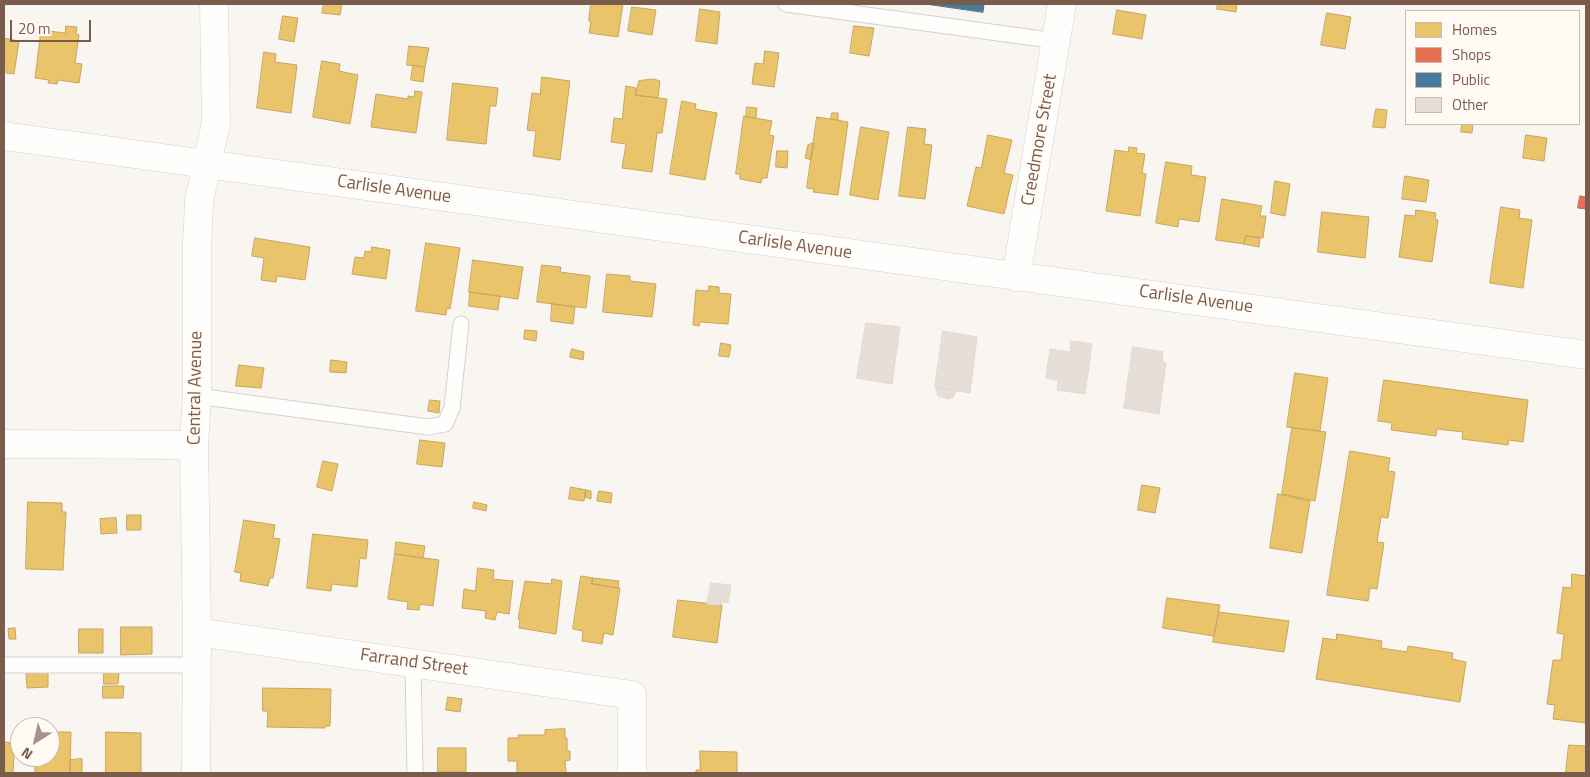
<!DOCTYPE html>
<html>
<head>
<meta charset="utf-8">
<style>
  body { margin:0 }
  #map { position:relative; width:1590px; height:777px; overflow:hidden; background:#f9f5f0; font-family:"Titillium Web",sans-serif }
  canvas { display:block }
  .frame { position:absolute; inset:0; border:5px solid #7a5c4d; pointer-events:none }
  .legend { position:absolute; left:1405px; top:10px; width:175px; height:115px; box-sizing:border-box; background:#fffaf3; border:1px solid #cabbb1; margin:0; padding:6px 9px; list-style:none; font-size:15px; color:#7a5c4d }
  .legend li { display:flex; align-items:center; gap:10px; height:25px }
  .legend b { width:25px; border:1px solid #cabbb1 }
  .north { position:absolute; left:10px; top:717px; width:50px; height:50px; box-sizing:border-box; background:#fffaf3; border:1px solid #cabbb1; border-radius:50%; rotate:215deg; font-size:14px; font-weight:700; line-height:20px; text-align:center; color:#7a5c4d }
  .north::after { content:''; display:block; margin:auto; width:18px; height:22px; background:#a69286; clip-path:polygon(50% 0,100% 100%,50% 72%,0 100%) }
  .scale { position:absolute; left:10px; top:20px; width:81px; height:22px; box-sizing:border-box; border:2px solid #7a5c4d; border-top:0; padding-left:6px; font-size:15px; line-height:18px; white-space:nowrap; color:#7a5c4d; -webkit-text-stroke:4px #fffaf3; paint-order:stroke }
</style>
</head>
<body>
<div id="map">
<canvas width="1590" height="777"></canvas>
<div class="frame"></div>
<ul class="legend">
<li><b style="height:14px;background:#e9c46a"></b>Homes</li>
<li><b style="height:14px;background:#e76f51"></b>Shops</li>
<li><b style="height:14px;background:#457b9d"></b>Public</li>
<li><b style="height:14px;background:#e6ded7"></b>Other</li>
</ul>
<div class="north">N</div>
<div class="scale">20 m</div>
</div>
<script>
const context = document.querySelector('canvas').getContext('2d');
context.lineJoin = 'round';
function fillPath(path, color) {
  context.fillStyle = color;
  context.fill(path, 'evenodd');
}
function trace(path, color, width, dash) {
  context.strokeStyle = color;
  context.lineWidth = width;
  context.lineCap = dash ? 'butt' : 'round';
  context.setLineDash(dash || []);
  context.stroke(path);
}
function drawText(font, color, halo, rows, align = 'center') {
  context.font = font + ' "Titillium Web",sans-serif';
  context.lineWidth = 5;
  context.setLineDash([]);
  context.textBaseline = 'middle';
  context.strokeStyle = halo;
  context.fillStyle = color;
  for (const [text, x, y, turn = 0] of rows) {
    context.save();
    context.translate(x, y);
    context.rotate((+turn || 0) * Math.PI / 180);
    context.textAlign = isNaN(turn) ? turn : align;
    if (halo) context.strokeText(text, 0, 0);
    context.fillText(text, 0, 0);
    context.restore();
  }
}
const homes = new Path2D(`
  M324,4h18l-2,11 -18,-2z
  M591,4h32l-5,33 -29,-4 2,-11 -2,-1z
  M1218,4h19l-1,8 -19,-3z
  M632,7l24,3 -4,25 -24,-4z
  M700,9l20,3 -3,32 -21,-3z
  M1117,10l29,5 -4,24 -29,-5z
  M1327,13l24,4 -6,32 -24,-4z
  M283,16l15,2 -4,24 -15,-3z
  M66,26l11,1 -1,7 3,1 -4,28 7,1 -3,19 -21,-3 -1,4 -9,-1 1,-3 -14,-2 6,-48 24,3z
  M854,26l20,2 -5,28 -19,-3z
  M4,38l15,3 -5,33 -8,-1 1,-2 -3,-1z
  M409,46l20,2 -4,19 -18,-2z
  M765,51l14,2 -5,34 -22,-3 3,-21 8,1z
  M264,52l12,2 -1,8 22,3 -6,48 -34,-5z
  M322,61l18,3 -1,7 19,4 -8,49 -37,-7z
  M413,65l12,2 -2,15 -12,-2z
  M542,77l28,4 -10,79 -27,-4 3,-25 -9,-1 5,-37 8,1z
  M654,79l6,2 -2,17 -23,-3 4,-14z
  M453,83l45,5 -2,18h-6l-4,38 -39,-4z
  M626,86l10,2 -1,7 32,4 -5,34h-5l-5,39 -30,-4 4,-24 -15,-2 3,-24 8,1z
  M415,91l7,1 -6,41 -45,-6 5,-33 32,5v-3l6,1z
  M682,101l14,3 -1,5 22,4 -12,67 -35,-6z
  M747,107l10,1 -1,10 -10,-1z
  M1376,109l11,1 -2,18 -12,-1z
  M832,113h6v7l-7,-1z
  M744,116l28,5 -3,14 5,1 -7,42h-5l-1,5 -21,-4v-5h-4z
  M817,117l31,5 -10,73 -25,-3 1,-3 -7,-1z
  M1462,124h11l-1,9 -11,-1z
  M861,127l28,5 -11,68 -28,-5z
  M908,127l18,2 -2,15 8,1 -7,54 -26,-3z
  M988,135l24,5 -8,33 9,2 -9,39 -37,-8 9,-39 5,1z
  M1526,135l21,3 -3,23 -21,-3z
  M814,143l-3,17 -6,-2 3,-13z
  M1129,147l8,1 -1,5 9,1 -3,19 4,1 -6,42 -34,-5 9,-61 13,2z
  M777,151h11l-1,17 -11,-1z
  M1166,162l26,4 -1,9 15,2 -7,45 -20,-3 -1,8 -22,-4z
  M1405,176l24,4 -3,22 -24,-3z
  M1275,181l15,3 -5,32 -14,-3z
  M1222,199l40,7 -2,10h6l-3,22 -17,-2 -2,8 -28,-4z
  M1501,207l19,3 -1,8 13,2 -9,68 -33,-5z
  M1416,210l20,3 -1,6 3,1 -6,42 -33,-5 6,-42 10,1z
  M1322,212l47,5 -4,41 -47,-6z
  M1246,236l14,2 -1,9 -15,-3z
  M255,238l55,9 -5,33 -28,-4 -1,6 -15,-2 3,-22 -12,-2z
  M426,243l34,5 -10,61 -3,-1 -1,7 -30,-4z
  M372,247l18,3 -4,29 -34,-5 3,-17 9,1 1,-7 6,1z
  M473,260l50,7 -5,32 -49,-7z
  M542,265l19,2 -1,5 30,4 -4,32 -49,-6z
  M607,274l23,2v5l26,3 -4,33 -49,-5z
  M709,286l10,1v6l12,1 -3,30 -28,-2 -1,4 -6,-1 3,-35 12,1z
  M470,292l30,4 -2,14 -29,-4z
  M552,304l23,3 -2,17 -22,-3z
  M525,330l12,1 -1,10 -12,-2z
  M721,343l10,2 -2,12 -10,-1z
  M572,349l12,3 -1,8 -13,-3z
  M331,360l16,2 -1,11 -16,-1z
  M239,365l25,3 -3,20 -25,-2z
  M1295,373l33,5 -8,53 -33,-4z
  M1384,380l144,20 -5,42 -14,-2 -1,5 -46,-6 1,-7 -26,-3 -1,7 -45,-6 1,-7 -14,-2z
  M430,400l10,1 -1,12 -11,-2z
  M1292,428l34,4 -11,69 -33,-7z
  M420,440l25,3 -3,24 -25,-3z
  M1350,451l40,7 -2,13 7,1 -7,46 -7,-1 -4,25 7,1 -7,46 -7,-1 -2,13 -41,-6z
  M323,461l15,3 -6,27 -15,-4z
  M1142,485l18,3 -5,25 -17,-3z
  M571,487l15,3 -2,11 -15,-2z
  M586,490l5,1v8l-6,-2z
  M599,491l13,2 -1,10 -14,-2z
  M1278,494l32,7 -8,52 -32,-5z
  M28,502l34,1v9h4l-3,58 -37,-1z
  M474,502l13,3 -1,6 -13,-3z
  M127,515h14v15h-14z
  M116,518l1,15 -16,1 -1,-15z
  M244,520l31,5 -2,13 7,1 -7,39h-3l-2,8 -28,-5 1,-8 -6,-1z
  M313,534l55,6 -2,19 -6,-1 -3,29 -25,-3 -1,7 -24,-3z
  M396,542l29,4 -2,12 -28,-4z
  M395,554l44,6 -6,46 -13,-2 -1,6 -12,-1 1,-7 -20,-3z
  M478,568l16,2 -1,9 20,2 -4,33 -12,-2 -2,8 -10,-2 1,-7 -24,-3 2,-19 11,2z
  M1572,574l14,2v147l-33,-4 2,-14 -8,-1 6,-44h8l3,-26 -7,-1 6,-46 8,1z
  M581,576l12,2 -1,6 28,4 -7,47 -9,-2 -2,11 -20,-3 1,-10 -10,-2z
  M593,578l26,3 -1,7 -26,-4z
  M552,579l10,2 -6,53 -37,-6 1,-9h-2l7,-38 26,3z
  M1167,598l53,7 -6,31 -51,-8z
  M678,600l44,5 -5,38 -44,-6z
  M1219,612l70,9 -5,31 -71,-10z
  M121,627h31v27l-31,1z
  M15,628l1,11h-7l-1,-10z
  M79,629h24v24h-24z
  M1337,634l45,7 -1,7 26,4 1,-6 45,7 -1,6 14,3 -6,40 -144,-23 7,-41 13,2z
  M48,673v14l-21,1 -1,-14z
  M104,673h15l-1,11h-14z
  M103,686h21l-1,12h-20z
  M263,688l68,1 -1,37h-5v2l-58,-1 1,-16h-5z
  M448,697l14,2 -2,13 -14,-2z
  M565,729v9h2v13h3v9l-5,1 1,12h-49v-12h-9v-23h10v-3h27v-5z
  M50,732h21l-1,41h-35v-16h15z
  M106,732l35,1v40h-35z
  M4,742l8,1v10h2l-1,20h-9z
  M1569,745l17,1v27l-20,-1z
  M438,748h28v24h-28z
  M700,751l37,1v21h-41v-3h4z
  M82,759v14h-12v-13z`);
fillPath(homes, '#e9c46a');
trace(homes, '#c8a561', 1);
const shops = new Path2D(`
  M1580,196l6,1v12l-8,-1z`);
fillPath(shops, '#e76f51');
trace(shops, '#c66950', 1);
const public = new Path2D(`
  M926,4h58l-1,8z`);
fillPath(public, '#457b9d');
trace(public, '#557285', 1);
const building = new Path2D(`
  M866,323l34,4 -8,57 -35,-6z
  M943,331l34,6 -7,56 -35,-6z
  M1071,341l21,3 -7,50 -28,-4 1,-10 -12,-2 4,-29 20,3z
  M1133,347l30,5 -1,10 4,1 -7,51 -35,-6z
  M936,387l20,4 -3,6 -4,2 -11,-3z
  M711,583l20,2 -3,18 -7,-1 -1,3 -13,-1z`);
fillPath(building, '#e6ded7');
trace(building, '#e2d8d2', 1);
const service = new Path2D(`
  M786,4l271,37
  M197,396l231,31 17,-3 7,-16 9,-84
  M413,663l2,110
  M4,665h193`);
const minor = new Path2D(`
  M1016,277l46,-273
  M4,444l190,1
  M197,632l435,63v78
  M196,773l1,-141 -3,-187 3,-49v-151l2,-44 17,-78 -2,-119`);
const tertiary = new Path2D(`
  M4,136l1582,219`);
trace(service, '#d7d1cb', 17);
trace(minor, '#d7d1cb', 29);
trace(tertiary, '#d7d1cb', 29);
trace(service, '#fefefd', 15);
trace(minor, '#fefefd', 28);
trace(tertiary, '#fefefd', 28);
drawText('18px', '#7a5c4d', '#fffaf3', [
  ["Creedmore Street",1040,140,-80],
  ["Carlisle Avenue",394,190,8],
  ["Carlisle Avenue",795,246,8],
  ["Carlisle Avenue",1196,300,8],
  ["Central Avenue",196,388,-89],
  ["Farrand Street",414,663,8]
]);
</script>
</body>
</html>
